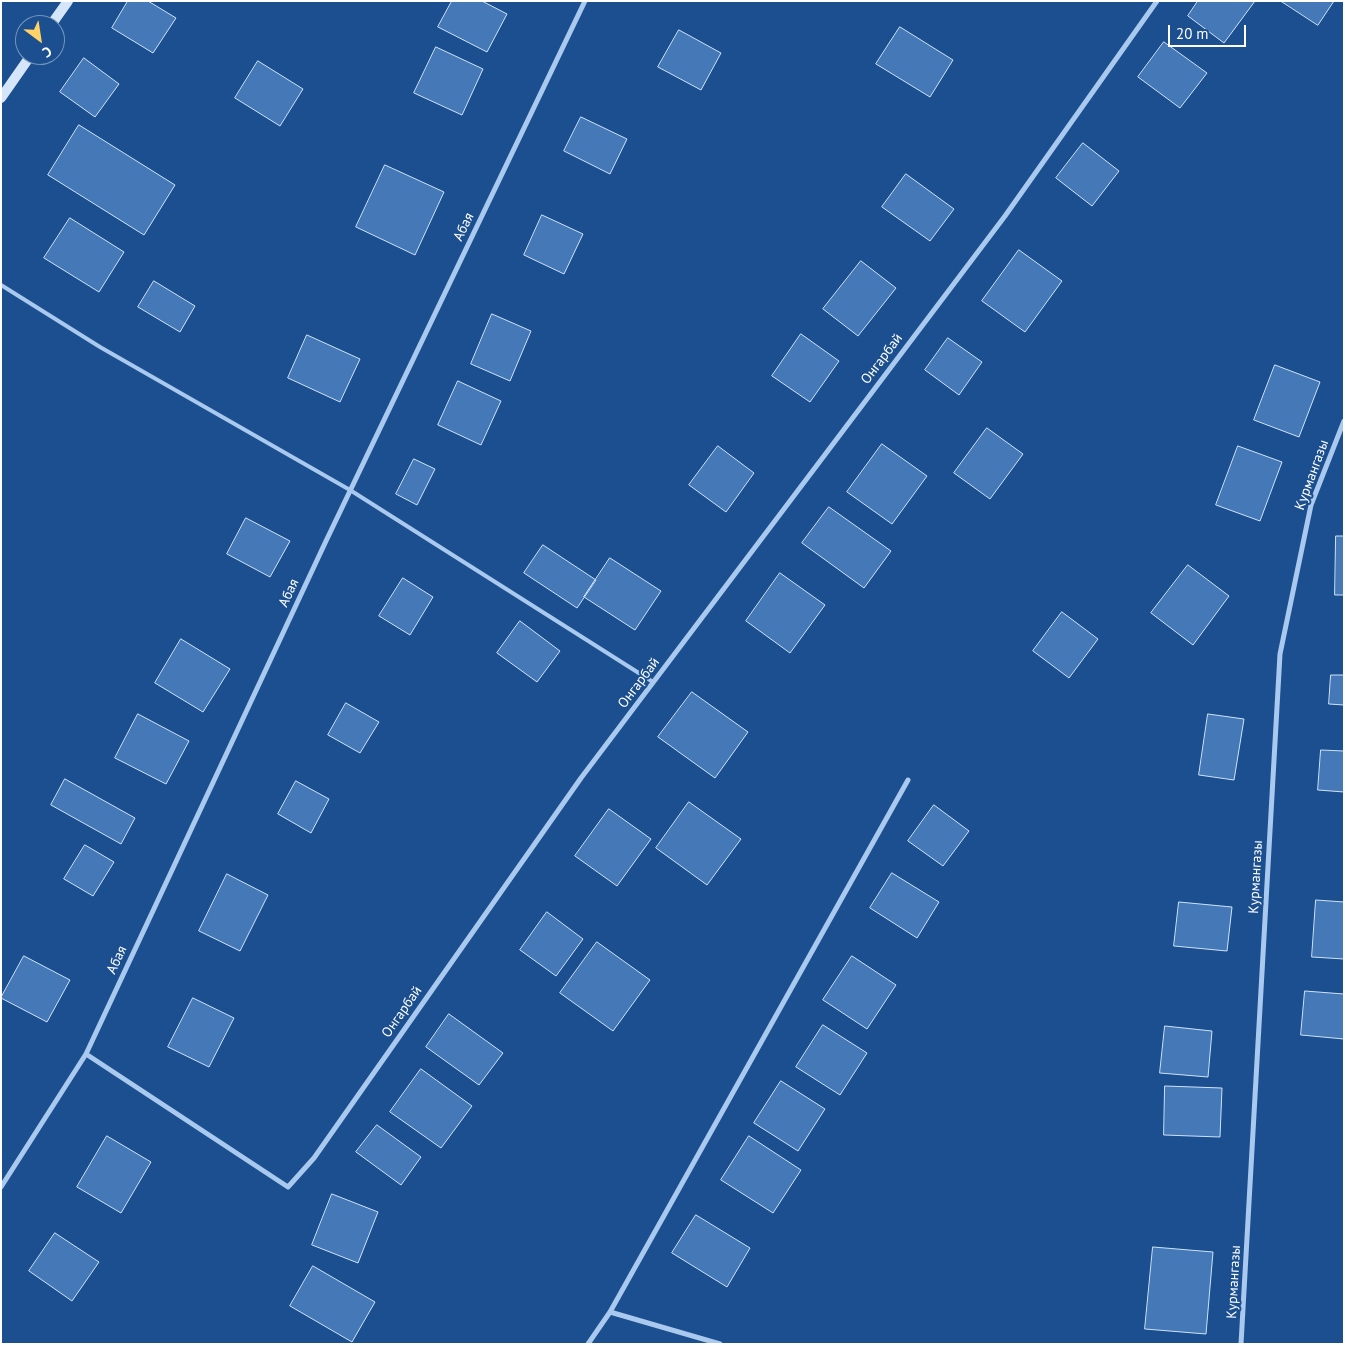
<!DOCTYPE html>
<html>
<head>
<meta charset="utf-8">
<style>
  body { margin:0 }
  #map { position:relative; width:1345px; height:1345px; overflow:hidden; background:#1b4f8f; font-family:"PT Sans",sans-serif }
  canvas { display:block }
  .frame { position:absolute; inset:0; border:2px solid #fff; pointer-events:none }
  .north { position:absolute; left:15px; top:15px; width:50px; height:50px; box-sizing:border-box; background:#1b4f8f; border:1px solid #7695bc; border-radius:50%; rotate:149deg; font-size:14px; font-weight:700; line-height:20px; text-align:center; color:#fff }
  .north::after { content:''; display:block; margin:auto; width:18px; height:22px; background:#ffd166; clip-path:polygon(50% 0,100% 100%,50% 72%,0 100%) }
  .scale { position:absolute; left:1168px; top:25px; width:78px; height:22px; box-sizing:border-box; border:2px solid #fff; border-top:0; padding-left:6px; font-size:15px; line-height:18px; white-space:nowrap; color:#fff; -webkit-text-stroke:4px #1b4f8f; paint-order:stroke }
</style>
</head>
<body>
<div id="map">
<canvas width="1345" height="1345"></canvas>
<div class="frame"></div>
<div class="north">С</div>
<div class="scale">20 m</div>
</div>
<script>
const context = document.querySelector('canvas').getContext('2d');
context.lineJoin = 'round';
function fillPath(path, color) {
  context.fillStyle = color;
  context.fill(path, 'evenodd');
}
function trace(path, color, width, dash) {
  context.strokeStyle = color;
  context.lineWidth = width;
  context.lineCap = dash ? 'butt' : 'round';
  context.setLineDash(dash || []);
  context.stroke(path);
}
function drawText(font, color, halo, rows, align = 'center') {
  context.font = font + ' "PT Sans",sans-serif';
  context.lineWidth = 4;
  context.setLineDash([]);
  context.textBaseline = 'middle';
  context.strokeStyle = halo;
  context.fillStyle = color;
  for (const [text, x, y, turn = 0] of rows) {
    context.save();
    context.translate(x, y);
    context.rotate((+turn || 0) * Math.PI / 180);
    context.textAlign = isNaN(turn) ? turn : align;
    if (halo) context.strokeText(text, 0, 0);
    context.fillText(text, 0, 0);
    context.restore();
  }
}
const building = new Path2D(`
  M128,1h20l28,17 -23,35 -41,-25z
  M452,1h30l25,13 -20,38 -49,-25z
  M1198,1h57l-31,42 -36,-27z
  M1281,1h53l-16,24z
  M900,27l53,33 -23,37 -54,-33z
  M679,30l42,23 -20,37 -43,-23z
  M1164,42l43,31 -27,35 -42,-31z
  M436,47l47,22 -21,46 -48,-22z
  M84,58l35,26 -24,33 -35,-25z
  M258,61l45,28 -23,37 -45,-28z
  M581,117l46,22 -17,35 -46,-23z
  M79,125l96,60 -31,50 -96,-60z
  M1083,143l36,28 -27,35 -36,-28z
  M385,165l59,27 -29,63 -59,-28z
  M906,174l48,35 -24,32 -48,-34z
  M542,215l41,19 -19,40 -40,-19z
  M70,218l54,34 -25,40 -55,-34z
  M1019,250l43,31 -37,51 -43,-31z
  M861,261l35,27 -38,48 -35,-27z
  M154,281l41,25 -15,26 -42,-25z
  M492,314l39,17 -21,50 -39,-17z
  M801,334l38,27 -29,41 -38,-26z
  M307,335l53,24 -20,43 -52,-24z
  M948,338l34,24 -23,33 -34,-25z
  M1275,365l45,17 -21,55 -45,-17z
  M458,381l43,20 -20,44 -43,-20z
  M987,428l36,26 -33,45 -36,-26z
  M882,444l45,32 -35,48 -45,-32z
  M718,446l36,27 -28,39 -37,-27z
  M1238,446l44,16 -22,59 -44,-16z
  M414,459l21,10 -18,36 -21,-11z
  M829,507l62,44 -27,37 -62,-45z
  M246,518l44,23 -20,36 -43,-23z
  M1336,536h8v59h-9z
  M543,545l53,35 -19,28 -53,-35z
  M610,558l51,33 -26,39 -51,-33z
  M1188,565l41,31 -36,49 -42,-32z
  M780,573l45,32 -35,48 -44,-32z
  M403,578l30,19 -23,38 -31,-19z
  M1062,612l36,27 -29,39 -36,-27z
  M520,621l40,30 -23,31 -40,-29z
  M181,639l49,30 -27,43 -48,-29z
  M1331,675h13v30l-15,-1z
  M692,692l56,40 -33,46 -57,-41z
  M346,703l33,19 -19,31 -32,-18z
  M138,714l51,27 -23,43 -51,-26z
  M1208,714l36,5 -10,61 -35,-5z
  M1321,750l23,1v41l-26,-2z
  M65,779l70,39 -14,26 -70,-39z
  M296,781l33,18 -18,34 -33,-19z
  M689,802l52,37 -34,46 -51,-37z
  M934,805l35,26 -26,35 -35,-25z
  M609,809l42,30 -34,47 -42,-30z
  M85,845l29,17 -21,34 -29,-17z
  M892,873l47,29 -22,36 -47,-30z
  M227,874l41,21 -28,56 -41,-20z
  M1316,900l28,2v57l-32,-2z
  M1179,902l53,5 -5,44 -53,-5z
  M547,912l36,27 -27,37 -36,-26z
  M597,942l53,38 -37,51 -53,-38z
  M24,956l46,24 -23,42 -46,-24z
  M852,956l44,29 -29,44 -44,-29z
  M1305,991l39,3v45l-43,-4z
  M193,998l41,20 -25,49 -41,-20z
  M449,1014l54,39 -24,32 -53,-38z
  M823,1025l44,28 -27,42 -44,-28z
  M1165,1026l47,5 -4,46 -48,-4z
  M421,1069l51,37 -31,42 -51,-36z
  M781,1081l44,28 -27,42 -44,-28z
  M1165,1086l57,2 -2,49 -56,-2z
  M377,1125l44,32 -20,28 -45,-33z
  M107,1136l44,26 -30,51 -44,-26z
  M749,1136l52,34 -28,43 -52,-33z
  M332,1194l46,18 -20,51 -46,-18z
  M696,1215l54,33 -23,39 -55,-34z
  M55,1233l44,29 -27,39 -43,-30z
  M1153,1247l60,5 -7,82 -61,-5z
  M313,1266l62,36 -23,40 -62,-36z`);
fillPath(building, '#4478b7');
trace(building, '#cfe3fa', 1);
trace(new Path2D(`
  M1,285l99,62 250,143 303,192`), '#a9c9ee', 4);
trace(new Path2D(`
  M86,1054l202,133 26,-29 267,-380 424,-562 152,-215
  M1,1187l85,-133 240,-513 259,-540
  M610,1312l110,32
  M588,1344l22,-32 298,-532
  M1241,1344l39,-690 31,-149 33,-84`), '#a9c9ee', 5);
trace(new Path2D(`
  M51,25l17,-24
  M1,98l30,-43`), '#d6e6fa', 10);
drawText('14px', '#fff', '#1b4f8f', [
  ["Абая",464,227,-64],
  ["Онгарбай",882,359,-53],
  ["Курмангазы",1312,475,-70],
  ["Абая",289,593,-65],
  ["Онгарбай",639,683,-53],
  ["Курмангазы",1256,877,-87],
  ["Абая",117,960,-65],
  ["Онгарбай",402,1012,-55],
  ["Курмангазы",1234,1282,-87]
]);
</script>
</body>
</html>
